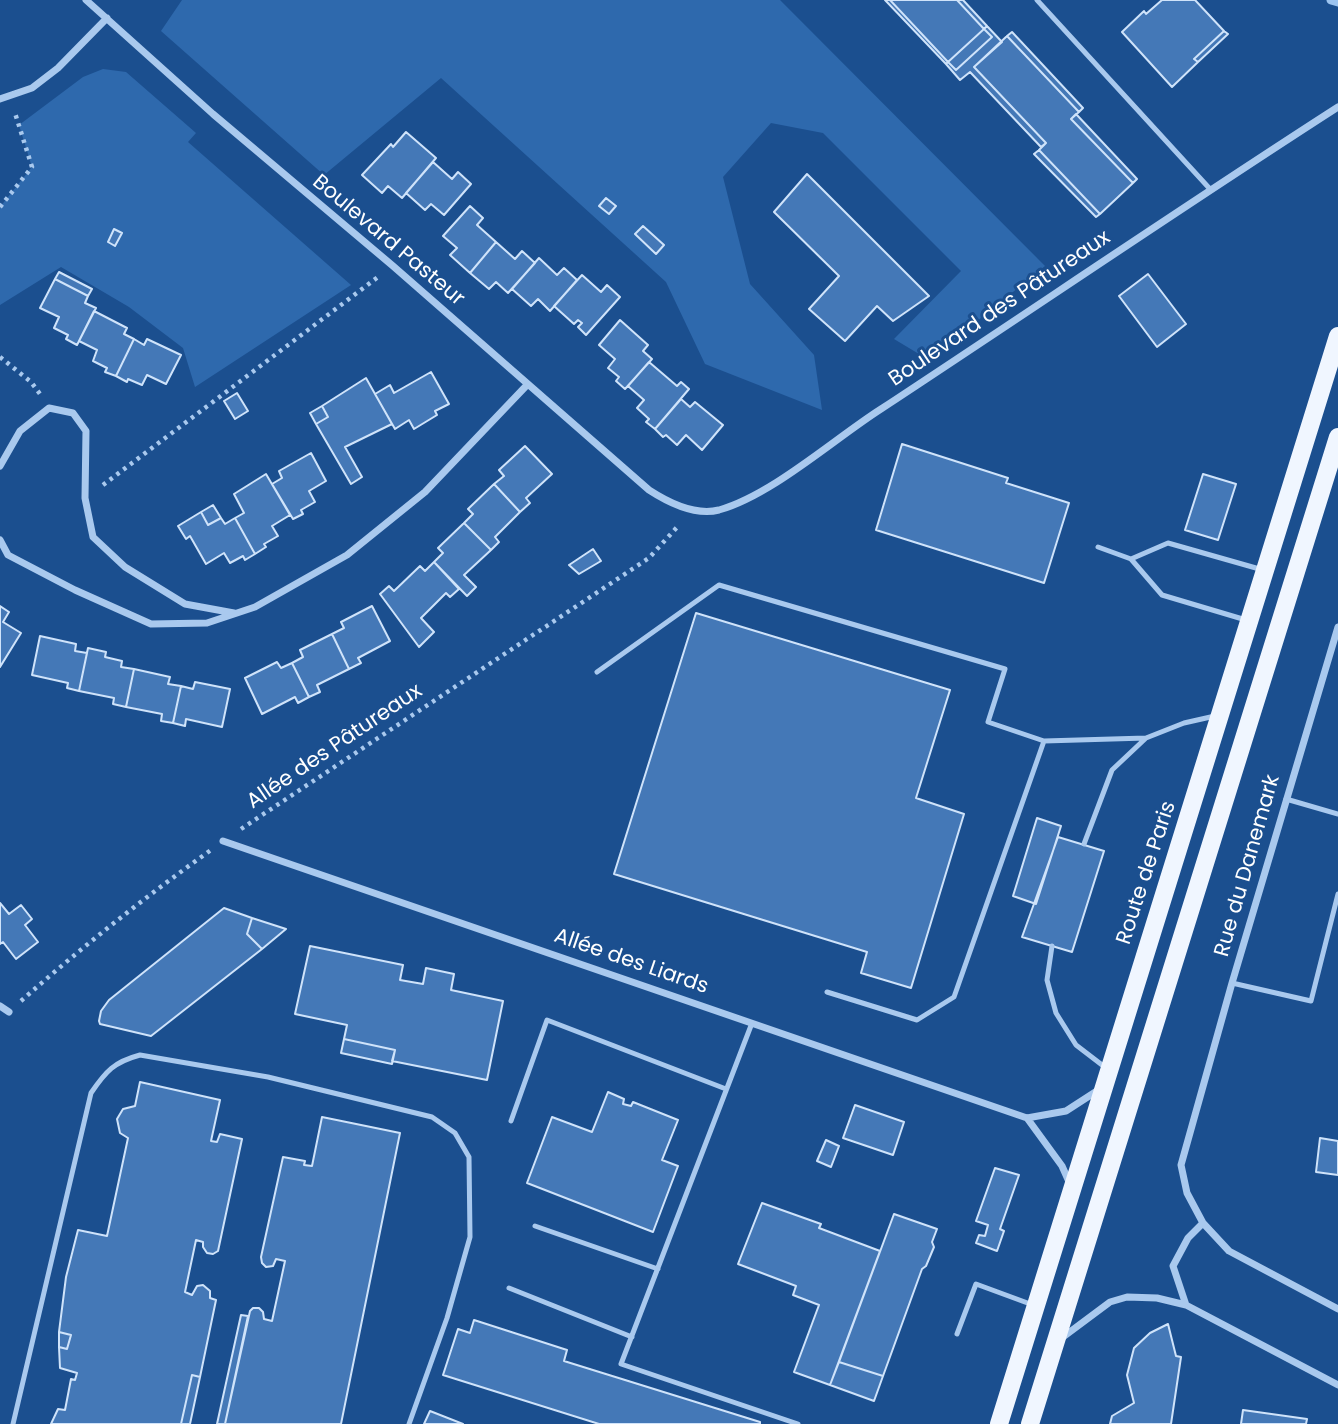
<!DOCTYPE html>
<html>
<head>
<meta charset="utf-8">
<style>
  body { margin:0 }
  canvas { display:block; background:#1b4f8f }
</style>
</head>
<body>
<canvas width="1338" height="1424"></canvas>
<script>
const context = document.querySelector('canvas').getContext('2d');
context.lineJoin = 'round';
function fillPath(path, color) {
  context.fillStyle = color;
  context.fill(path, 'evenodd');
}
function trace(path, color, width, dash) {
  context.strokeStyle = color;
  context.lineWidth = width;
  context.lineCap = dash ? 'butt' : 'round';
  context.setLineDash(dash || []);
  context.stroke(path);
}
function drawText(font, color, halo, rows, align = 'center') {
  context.font = font + ' Poppins,sans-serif';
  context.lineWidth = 6;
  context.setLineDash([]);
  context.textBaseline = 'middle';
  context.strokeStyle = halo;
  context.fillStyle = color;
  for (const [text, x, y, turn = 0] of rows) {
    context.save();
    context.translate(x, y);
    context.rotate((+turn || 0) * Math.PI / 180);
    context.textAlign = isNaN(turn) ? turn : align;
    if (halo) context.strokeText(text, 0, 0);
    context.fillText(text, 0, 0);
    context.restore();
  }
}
fillPath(new Path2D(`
  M182,0h598l265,266 -116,94 -35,-21 67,-68 -138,-138 -52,-10 -48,54 27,107 64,71 8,55 -117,-46 -39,-82 -225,-204 -117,97 -163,-144z
  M103,69l23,3 70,61 -8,9 163,143 -156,102 -12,-39 -54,-41 -68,-40 -61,38v-98l32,-40 -13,-42 64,-48z`), '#2e69ad');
trace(new Path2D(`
  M1331,0l7,2`), '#9cc4f0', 9);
const building = new Path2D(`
  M885,0h5l58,62 -2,2z
  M890,0h67l27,29 -36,33z
  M957,0h6l24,26 -3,3z
  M1162,0h33l29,31 -30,28 4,3 -26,25 -50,-55 22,-21 2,3z
  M987,26l15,16 -28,25 72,76 -5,4 -71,-75 -10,8 -14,-16 2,-2 8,8 36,-33 -8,-8z
  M984,29l8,8 -36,33 -8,-8z
  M1224,31l4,3 -30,28 -4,-3z
  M1012,32l71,76 -4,4 -72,-76z
  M1007,36l72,76 -8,7 62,64 -33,31 -61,-64 7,-7 -72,-76z
  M1076,114l61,65 -4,4 -62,-64z
  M406,132l30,26 -34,40 -14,-12 -6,7 -20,-18 29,-31 2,3z
  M1039,150l61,64 -4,3 -62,-63z
  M433,162l19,17 6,-7 13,12 -27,31 -13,-11 -6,6 -19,-17z
  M807,174l122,122 -36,25 -16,-15 -32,35 -36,-32 30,-33 -65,-64z
  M606,198l10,8 -7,8 -10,-8z
  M470,206l13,12 -6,7 19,17 -26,31 -20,-18 7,-7 -14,-12z
  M643,226l21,19 -8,9 -21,-20z
  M114,229l8,4 -7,13 -7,-4z
  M496,242l19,17 7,-8 13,12 -27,30 -12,-11 -7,7 -19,-16z
  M539,258l18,17 7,-7 13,12 -27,31 -12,-12 -7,7 -19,-17z
  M59,272l33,17 -4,7 -33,-17z
  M1148,274l38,50 -29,23 -38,-51z
  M582,275l19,17 6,-7 13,12 -34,38 -8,-8 4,-4 -4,-3 -4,4 -20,-18z
  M55,279l33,17 -3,7 11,5 -19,37 -11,-6 2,-4 -14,-7 5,-11 -19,-9z
  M94,311l33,17 -3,6 10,5 -18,37 -11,-4 2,-4 -14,-7 4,-11 -18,-9z
  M620,320l28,25 -5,6 9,8 -27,30 -9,-8 3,-4 -11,-9 7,-9 -16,-14z
  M134,339l10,6 3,-6 34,16 -15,29 -19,-9 -5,10 -14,-6 -1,3 -11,-6z
  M649,362l28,24 4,-4 8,7 -34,40 -9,-7 3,-3 -12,-11 7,-8 -16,-14z
  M431,372l18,32 -14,7 2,4 -23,14 -5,-9 -14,9 -20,-35 15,-9 4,8z
  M366,378l26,46 -47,23 17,30 -11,7 -35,-60 12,-7 -6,-11z
  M237,393l11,18 -13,8 -11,-18z
  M681,399l9,8 5,-5 28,23 -21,25 -16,-15 -9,10 -11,-10 -3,2 -8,-8z
  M322,406l6,11 -12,7 -6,-11z
  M902,444l106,34 -2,5 63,20 -25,80 -168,-53z
  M525,446l27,28 -26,24 4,5 -10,9 -26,-28 10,-8 -5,-6z
  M311,453l15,28 -17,10 6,11 -14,8 2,4 -10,5 -21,-35 10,-6 -3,-7z
  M266,474l24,41 -18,11 6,10 -14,8 2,3 -11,7 -20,-36 9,-5 -10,-19z
  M1203,474l33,10 -18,56 -33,-10z
  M494,484l26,28 -25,25 4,5 -8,8 -27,-27 9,-9 -5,-5z
  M213,505l8,13 -13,7 -7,-13z
  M201,512l7,13 13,-7 4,6 10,-6 20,36 -10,6 -2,-4 -13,7 -6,-10 -18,11 -16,-28 -4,3 -8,-13z
  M464,523l27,27 -27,25 12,12 -9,9 -33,-34 9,-9 -5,-5z
  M593,549l8,12 -22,13 -10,-9z
  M434,562l25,27 -9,8 -4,-4 -25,25 13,14 -15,15 -39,-53 9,-8 5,5 26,-25 5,5z
  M0,606l9,6 -6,10 18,11 -21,34z
  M372,606l18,35 -32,17 3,5 -12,6 -17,-35 12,-6 -3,-6z
  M696,613l254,77 -34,108 48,16 -53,174 -50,-15 6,-21 -253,-78z
  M332,634l17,35 -32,16 3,7 -11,5 -17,-34 11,-6 -3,-7z
  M40,636l36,8 -1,7 12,2 -8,38 -12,-3 1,-5 -36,-8z
  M88,648l18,4 -1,5 17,4 -1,6 13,2 -8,38 -13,-3 1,-6 -35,-7z
  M277,662l4,6 11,-5 17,34 -11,6 -3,-6 -33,17 -17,-36z
  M134,669l36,8 -2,7 13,2 -8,37 -12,-2 1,-7 -36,-7z
  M195,682l35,7 -8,38 -36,-8 -1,7 -12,-3 8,-37 12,3z
  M1037,818l24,8 -25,78 -23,-8z
  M1058,837l46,14 -32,101 -50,-15z
  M0,903l9,11 12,-9 11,14 -7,6 13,17 -22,17 -13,-17 -3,2z
  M224,908l28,10 -5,16 15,15 -111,87 -51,-12 -1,-3 2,-10 8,-11z
  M252,918l34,11 -24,20 -15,-15z
  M310,946l93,19 -3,15 23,4 3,-16 28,6 -3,16 52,11 -16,79 -95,-19 3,-11 -51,-11 3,-14 -52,-11z
  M344,1039l51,11 -3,14 -51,-11z
  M140,1082l80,18 -9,41 6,1 3,-8 22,5 -24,112 -5,3 -6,-1 -4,-6v-5l-7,-2 -11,52 7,3 5,-9 6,-1 7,6v7l6,2 -16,77 -8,-2 -11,49h-130l7,-15 7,1 6,-31 4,1 2,-7 -17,-5 -1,-21 8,2 4,-14 -12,-3 7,-55 12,-47 29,6 21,-98 -8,-5 -3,-14 6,-10 12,-3z
  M608,1092l16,7 -1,5 8,2 2,-4 45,18 -16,40 16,6 -25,66 -126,-49 25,-66 40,15z
  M855,1105l49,17 -11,33 -50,-17z
  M322,1117l78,16 -59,291h-116l25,-113 3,-3h6l4,4 1,7 8,2 13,-60 -9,-2 -3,7 -7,1 -4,-4 -1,-6 22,-100 22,4 -1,4 8,1z
  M1320,1138l18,3v34l-22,-3z
  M826,1140l13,6 -8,21 -14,-6z
  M995,1168l24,7 -19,54 4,2 -7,20 -21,-8 3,-8 6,1 3,-11 -12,-4z
  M762,1203l59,21 -2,4 61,23 -50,134 -36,-13 25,-67 -26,-10 3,-9 -58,-22z
  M894,1214l43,15 -5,13 2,5 -8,19 -4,3 -39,107 -44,-14z
  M241,1315l7,1 -23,108h-8z
  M474,1320l93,30 -3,11 196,61v2h-161l-156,-49 15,-46 12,4z
  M1168,1324l8,32 5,1 -10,67h-61l2,-8 22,-13 -7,-28 7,-27 16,-15z
  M59,1332l12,3 -4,14 -8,-2z
  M839,1362l44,14 -9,25 -44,-16z
  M192,1375l8,2 -10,47h-9z
  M1243,1410l64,9 -1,5h-65z
  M430,1411l33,13h-39z`);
fillPath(building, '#4478b7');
trace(building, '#cfe3fa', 2);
trace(new Path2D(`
  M0,207l32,-40 -17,-54
  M0,357l31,25 9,12
  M103,485l275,-208
  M241,829l408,-271 30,-33
  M21,1001c61,-54 124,-104 190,-151`), '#a9c9ee', 4.5, [3.5, 5]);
trace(new Path2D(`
  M1037,0l173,189
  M1098,547l33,12
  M1246,620l-84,-25 -31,-36 37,-16 95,27
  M597,672l122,-87 286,84 -17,53 56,19 102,-3
  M1286,799l52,15
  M1084,844l28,-74 34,-32 38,-15 31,-7
  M1052,946l-5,34 9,33 20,32 30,23
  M1232,983l79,18 27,-107
  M827,992l90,28 37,-23 90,-256
  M752,1023l-131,341 177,60
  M511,1121l36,-101 179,69
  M535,1226l123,43
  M509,1288l123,49
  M957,1334l19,-50 57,21
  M13,1424l78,-331c15,-22 23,-31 49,-38l128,22 164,40 23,16 14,24 1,80 -23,81 -38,106`), '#a9c9ee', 5);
trace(new Path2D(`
  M86,0l127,114 180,152 256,224c20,13 46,26 70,20 53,-15 115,-71 162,-101 152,-100 303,-203 457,-302
  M0,99l32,-11 26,-20 49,-50
  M0,466l20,-35 29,-23 24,5 13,18 -1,67 8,39 32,30 60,37 49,9
  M0,540l8,15 67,35 76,34 56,-1 48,-16 92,-52 78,-63 102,-107
  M1338,627l-106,356 -51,182 6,28 16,30 26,28 109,58
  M223,841l804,277 39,-7 34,-22
  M0,1006l9,6
  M1027,1118l35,48 8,18
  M1186,1305l-13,-39 15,-28 15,-15
  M1059,1340l51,-38 17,-5 30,1 29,7 152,80`), '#a9c9ee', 7);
trace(new Path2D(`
  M999,1424l339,-1088
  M1030,1424l308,-987`), '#f0f6ff', 18);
drawText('21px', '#fff', '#1b4f8f', [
  ["Boulevard Pasteur",388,241,40],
  ["Boulevard des Pâtureaux",1000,309,-34],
  ["Allée des Pâtureaux",335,747,-34],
  ["Rue du Danemark",1248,866,-74],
  ["Route de Paris",1147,873,-72],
  ["Allée des Liards",631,962,19]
]);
</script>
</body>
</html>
